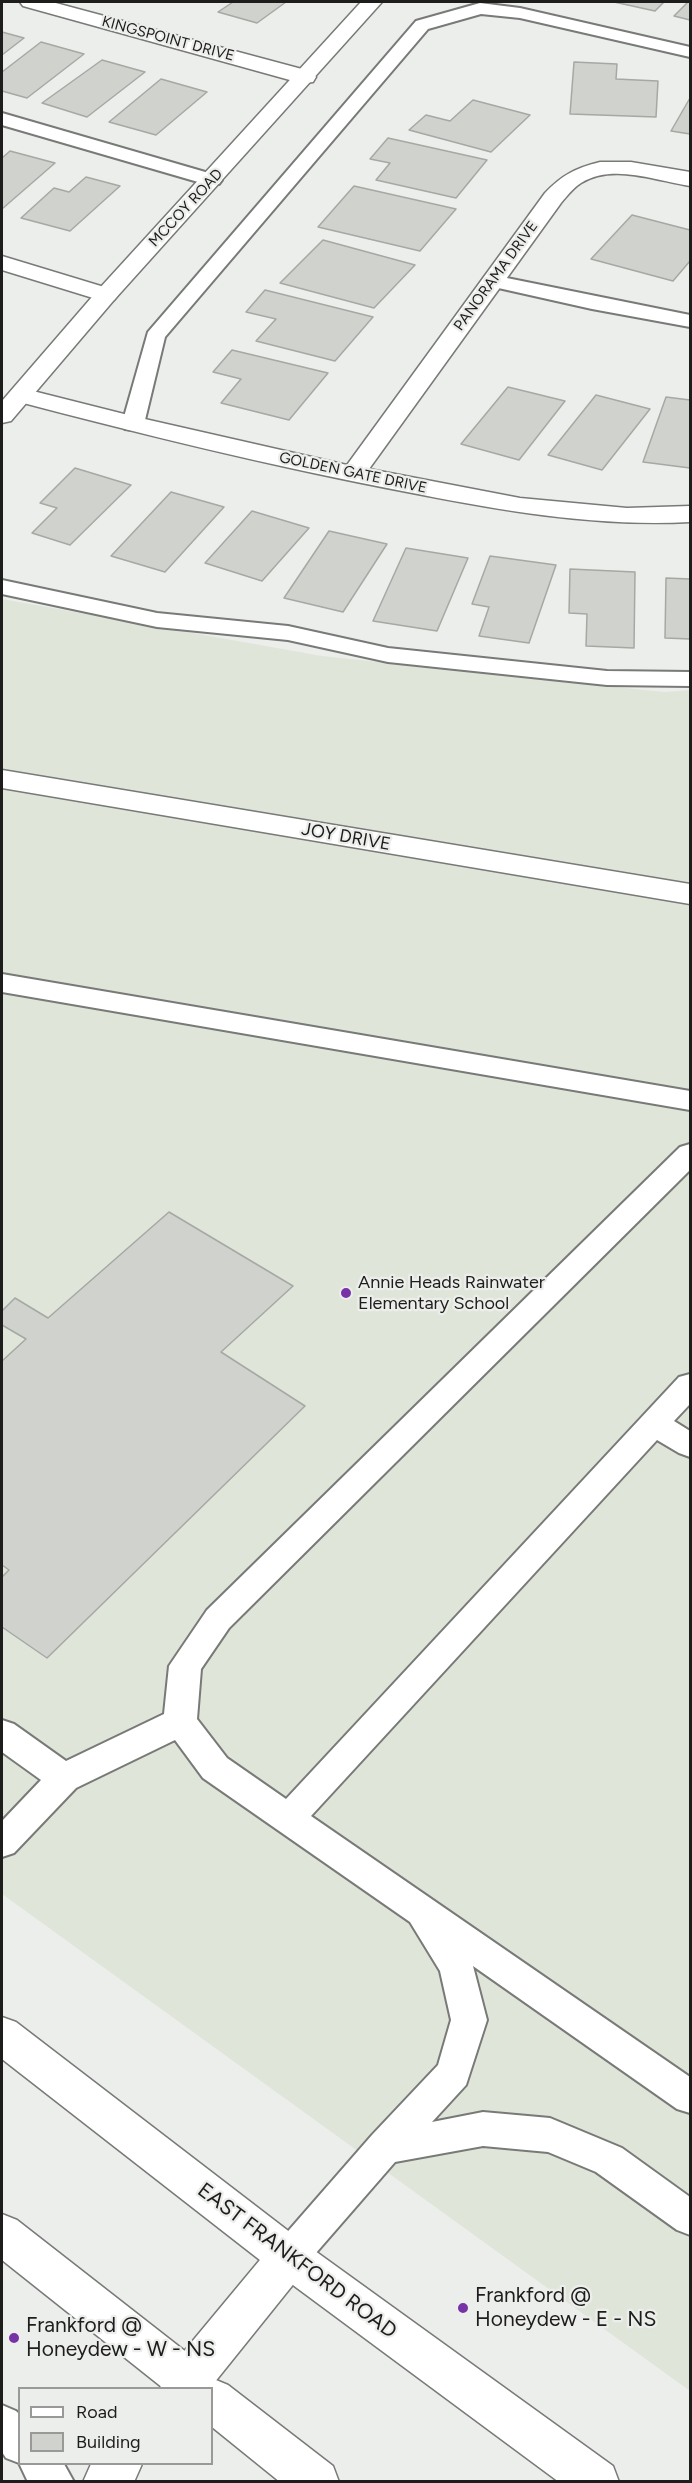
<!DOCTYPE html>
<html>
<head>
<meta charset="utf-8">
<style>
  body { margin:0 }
  #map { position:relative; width:692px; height:2483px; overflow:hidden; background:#eceeeb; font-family:Figtree,sans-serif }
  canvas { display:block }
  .frame { position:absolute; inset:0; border:3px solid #1d1d1c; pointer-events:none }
  .legend { position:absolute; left:18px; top:2387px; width:195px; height:78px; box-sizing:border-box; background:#eceeeb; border:2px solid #999a98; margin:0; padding:8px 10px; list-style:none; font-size:18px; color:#1d1d1c }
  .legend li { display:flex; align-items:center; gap:12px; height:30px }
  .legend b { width:30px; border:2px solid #999a98 }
</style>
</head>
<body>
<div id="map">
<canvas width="692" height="2483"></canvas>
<div class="frame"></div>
<ul class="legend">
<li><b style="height:8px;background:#fff"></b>Road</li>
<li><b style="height:16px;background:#d0d2ce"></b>Building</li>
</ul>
</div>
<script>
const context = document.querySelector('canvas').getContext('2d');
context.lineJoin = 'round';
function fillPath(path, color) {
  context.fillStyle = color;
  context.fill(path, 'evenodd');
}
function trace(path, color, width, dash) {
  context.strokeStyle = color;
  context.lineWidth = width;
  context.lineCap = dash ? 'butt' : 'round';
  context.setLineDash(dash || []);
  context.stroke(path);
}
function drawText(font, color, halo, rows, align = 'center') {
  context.font = font + ' Figtree,sans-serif';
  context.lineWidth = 4.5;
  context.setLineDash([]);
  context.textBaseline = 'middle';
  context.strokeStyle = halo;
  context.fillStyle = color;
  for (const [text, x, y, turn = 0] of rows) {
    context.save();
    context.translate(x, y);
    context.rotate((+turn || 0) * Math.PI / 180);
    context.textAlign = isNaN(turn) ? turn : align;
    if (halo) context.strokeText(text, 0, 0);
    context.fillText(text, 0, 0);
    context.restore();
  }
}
fillPath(new Path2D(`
  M2,599l320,57 342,36 26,-2v1701l-688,-497z`), '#e0e5da');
const building = new Path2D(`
  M233,2h53l-29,21 -39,-11z
  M614,2h50l-9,9z
  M688,2h2v18l-16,-4z
  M2,32l22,6 -22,17z
  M41,42l43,12 -57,44 -25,-7v-19z
  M102,60l43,12 -58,45 -45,-14z
  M574,62l43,2 -1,15 42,2 -2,36 -86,-3z
  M161,79l46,13 -51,43 -47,-13z
  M690,98v36l-19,-3z
  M473,100l57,15 -39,37 -82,-22 17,-15 24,6z
  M388,138l99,22 -31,38 -80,-18 14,-17 -20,-4z
  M10,151l45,12 -53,46v-51z
  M86,177l34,9 -50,45 -49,-13 33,-30 15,4z
  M354,186l102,23 -36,42 -102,-24z
  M632,215l58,15v31l-17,20 -82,-22z
  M323,240l92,25 -41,43 -94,-25z
  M265,290l108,27 -38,44 -79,-20 20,-22 -30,-7z
  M232,350l96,23 -39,47 -68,-17 20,-24 -28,-7z
  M508,387l57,14 -46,59 -58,-16z
  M596,395l54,14 -48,61 -54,-15z
  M666,397l24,3v68l-47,-6z
  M75,468l56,17 -61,60 -38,-12 25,-25 -17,-5z
  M171,492l53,15 -59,65 -54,-16z
  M252,511l57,17 -47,53 -57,-18z
  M329,531l58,13 -44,68 -59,-14z
  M406,548l62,10 -31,73 -64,-10z
  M490,556l66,9 -27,78 -50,-7 10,-29 -17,-3z
  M570,569l65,3 -1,76 -48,-2 1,-32 -18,-1z
  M666,578l24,1v60l-25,-1z
  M169,1212l124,74 -72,66 84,54 -258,252 -45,-31v-50l7,-7 -7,-5v-204l24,-22 -24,-14v-14l13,-13 33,20z`);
fillPath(building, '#d0d2ce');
trace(building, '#a6a8a4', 1.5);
const service = new Path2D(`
  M480,3l40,5 170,39v10l-170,-39 -39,-4 -53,15 -263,308 -21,87 -3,5 -8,1 -8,-1 -3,-5 26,-92 268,-311z
  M2,113l217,63 3,4 -3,4h-14l-203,-59z
  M492,275l198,40v12l-98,-18 -107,-24 -3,-4 3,-4z
  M2,580l155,33 131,13 100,22 219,23 83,1v14l-83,-1 -219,-23 -100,-22 -131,-13 -155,-33z
  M2,974l688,117v19l-688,-118z
  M690,1144v26l-461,458 -28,41 -4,50 30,39 59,41 393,-422 11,-3v30l-16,17 16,10v26l-11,-4 -22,-13 -346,376 379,261v36l-13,-4 -204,-143 14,54 -21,65 -34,37 51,-10 67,6 72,30 68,49v38l-13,-5 -81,-58 -48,-20 -65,-6 -88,16 -93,107 -13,6 -13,-6 -6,-12 6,-12 96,-110 66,-70 13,-45 -11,-49 -30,-49 -207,-144 -28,-38 -99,48 -62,65 -12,4v-36l39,-41 -39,-28v-32l12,4 52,37 98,-47 5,-48 38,-56 473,-463z
  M2,2405l14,6 4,4v49h44l10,18h-46l-9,-19 -13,-5 -4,-6z`);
const minor = new Path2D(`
  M20,2h32l261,70 3,5 -3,5 -8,1 -8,-1 -274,-76z
  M600,162h31l59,10v14c-33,-5 -77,-23 -109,-3 -8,5 -14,13 -20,20l-192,266 151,29 107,10 63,-2v16c-98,5 -192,-12 -288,-31 -131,-25 -261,-57 -390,-91l-3,-5 3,-5 9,-2 115,29 211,48 198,-272c17,-18 31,-25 55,-31z
  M2,256l112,34 4,5 -4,5 -8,2 -104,-32z
  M2,770l688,114v20l-688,-116z
  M289,2237l15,6 6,14 -6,14 -94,117h-50l6,-15 108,-130z
  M91,2464h51l-8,18h-51z`);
const tertiary = new Path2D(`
  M361,2h21l-268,298 -103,121 -9,2v-22l96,-111z`);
const secondary = new Path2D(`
  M2,2017l14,5 288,221 309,223 6,16h-60l-285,-211 -272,-212z
  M2,2214l15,6 196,153 3,7 12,5 105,81 6,16h-59l-68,-55v-39h-49l-161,-128z`);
trace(service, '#787a77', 4);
trace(minor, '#787a77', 3);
trace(tertiary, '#787a77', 3);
trace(secondary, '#787a77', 3);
fillPath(service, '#fff');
fillPath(minor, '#fff');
fillPath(tertiary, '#fff');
fillPath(secondary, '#fff');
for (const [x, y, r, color] of [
  [346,1293,6,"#7732a6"],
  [463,2308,6,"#7732a6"],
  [14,2338,6,"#7732a6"]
]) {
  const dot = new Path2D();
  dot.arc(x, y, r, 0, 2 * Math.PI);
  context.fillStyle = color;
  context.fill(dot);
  trace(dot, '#eceeeb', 2);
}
drawText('15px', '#1d1d1c', '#eceeeb', [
  ["KINGSPOINT DRIVE",168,39,15],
  ["MCCOY ROAD",186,208,-47],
  ["PANORAMA DRIVE",496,276,-54],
  ["GOLDEN GATE DRIVE",353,473,12]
]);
drawText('18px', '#1d1d1c', '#eceeeb', [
  ["JOY DRIVE",346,837,10]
]);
drawText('18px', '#1d1d1c', '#eceeeb', [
  ["Annie Heads Rainwater",358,1283],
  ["Elementary School",358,1304]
], 'left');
drawText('21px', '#1d1d1c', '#eceeeb', [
  ["EAST FRANKFORD ROAD",297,2261,37]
]);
drawText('21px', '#1d1d1c', '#eceeeb', [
  ["Frankford @",475,2296],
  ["Honeydew - E - NS",475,2320],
  ["Frankford @",26,2326],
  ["Honeydew - W - NS",26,2350]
], 'left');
</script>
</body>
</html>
